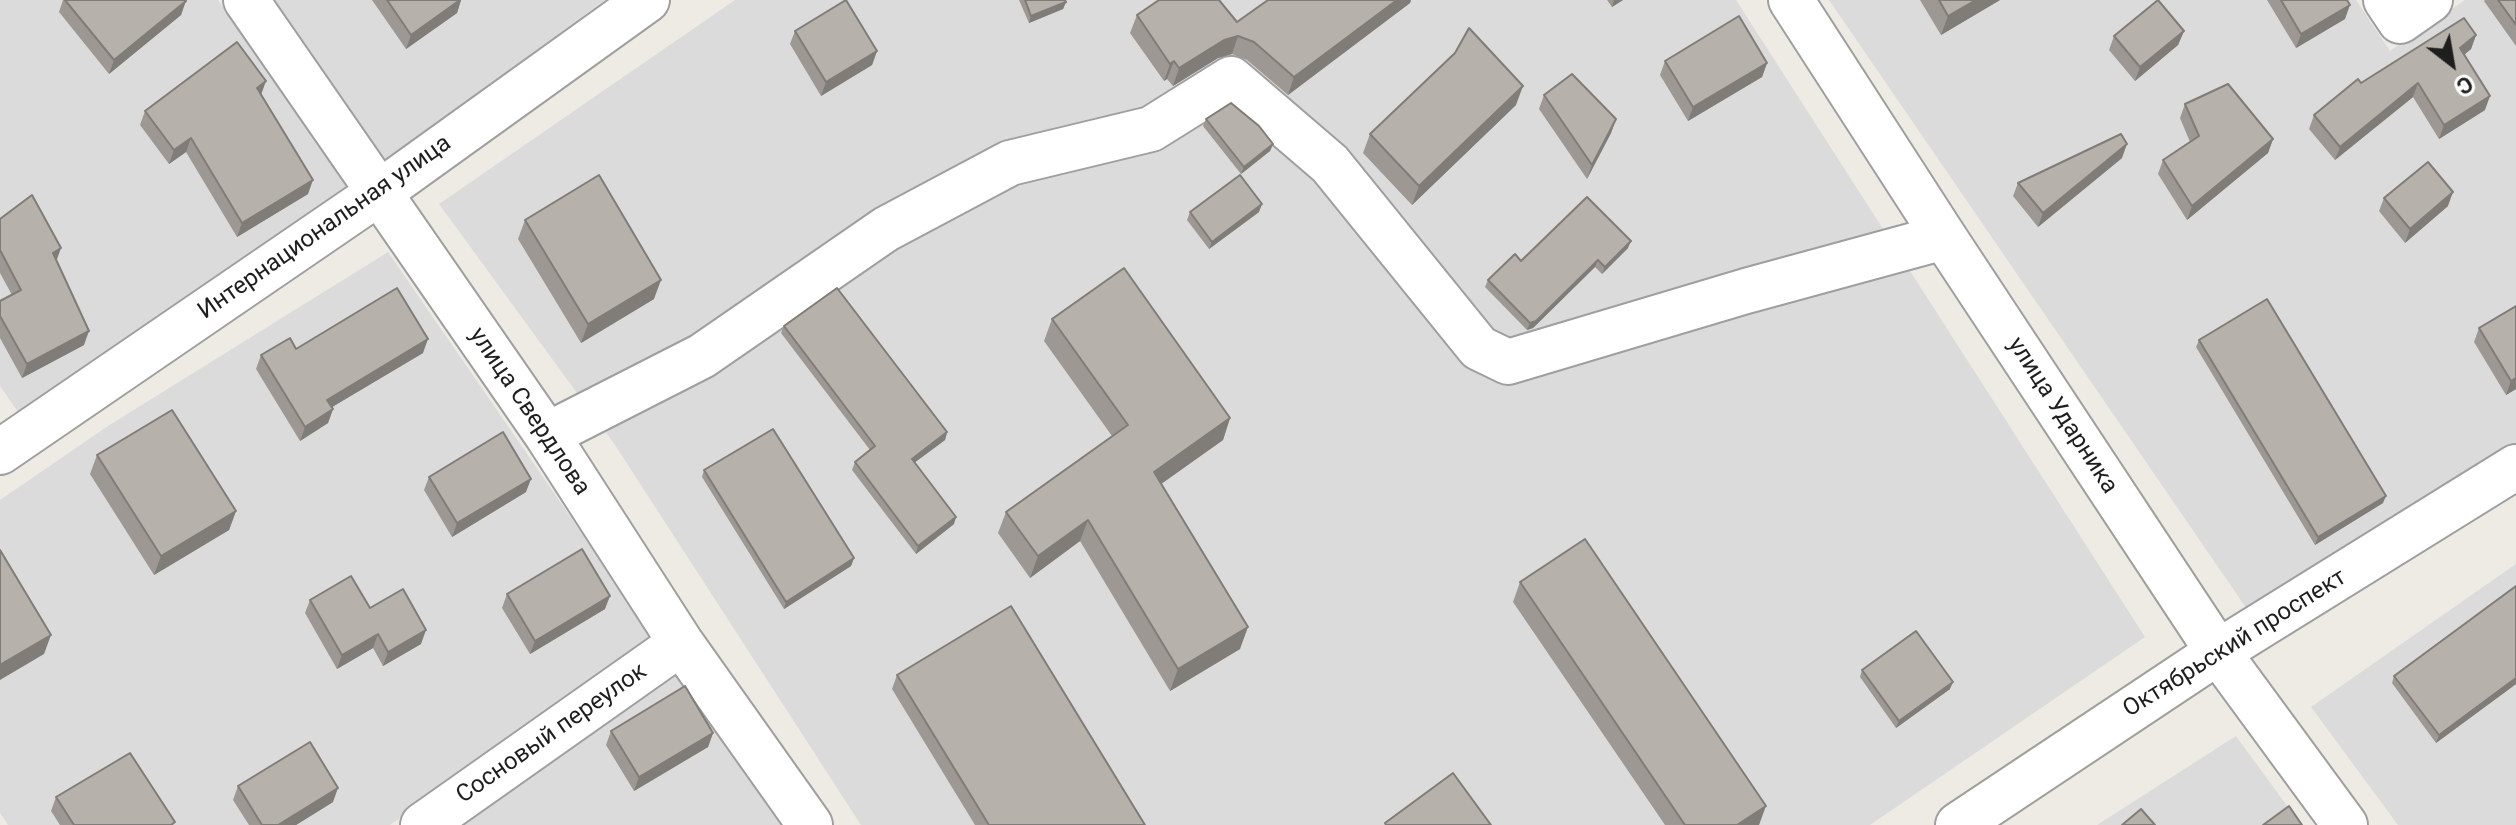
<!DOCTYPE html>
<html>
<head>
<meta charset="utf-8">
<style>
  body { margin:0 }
  #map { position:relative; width:2516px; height:825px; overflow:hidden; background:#eeebe5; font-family:Roboto,sans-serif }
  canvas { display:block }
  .north { position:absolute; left:2412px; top:24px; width:80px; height:80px; -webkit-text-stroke:6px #fff; paint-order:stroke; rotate:149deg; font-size:22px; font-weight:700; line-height:32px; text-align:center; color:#1e1e1e }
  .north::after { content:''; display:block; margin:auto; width:28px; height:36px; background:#1e1e1e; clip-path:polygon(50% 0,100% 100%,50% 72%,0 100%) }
</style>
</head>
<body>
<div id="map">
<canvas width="2516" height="825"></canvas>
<div class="north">С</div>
</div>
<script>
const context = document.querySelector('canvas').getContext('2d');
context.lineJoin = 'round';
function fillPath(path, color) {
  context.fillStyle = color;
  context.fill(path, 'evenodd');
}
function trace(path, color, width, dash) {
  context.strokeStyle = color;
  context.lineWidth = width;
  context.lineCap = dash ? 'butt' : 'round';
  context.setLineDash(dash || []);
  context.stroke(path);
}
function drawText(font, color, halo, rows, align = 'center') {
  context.font = font + ' Roboto,sans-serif';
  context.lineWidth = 7;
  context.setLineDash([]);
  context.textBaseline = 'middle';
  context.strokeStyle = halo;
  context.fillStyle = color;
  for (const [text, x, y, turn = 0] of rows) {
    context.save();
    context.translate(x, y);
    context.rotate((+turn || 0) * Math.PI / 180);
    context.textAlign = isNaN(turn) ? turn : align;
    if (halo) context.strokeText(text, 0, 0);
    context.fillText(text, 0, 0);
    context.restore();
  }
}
fillPath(new Path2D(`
  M0,0h218l135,192 -335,220 -18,-26z
  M266,0h339l-229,167z
  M735,0h1001l409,637 -275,188h-1009l-246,-380 -176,-241z
  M1829,0h527l34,51 75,-51h51v458l-252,176z
  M388,252l268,389 -266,184h-382l-8,-12v-313l108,-74z
  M2516,564v261h-118l-87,-118z
  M673,669l110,156h-337z
  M2236,736l65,89h-204z`), '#dcdbdb');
const minor = new Path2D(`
  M246,0l301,435 134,208 129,182
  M1791,0l153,237 274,415 127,173
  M2386,0l14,21 30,-21
  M547,435l155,-79 184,-127 124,-66 141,-34 80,-50 99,85 149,184 29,14 238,-71 198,-54
  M0,452l380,-260 267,-192
  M423,825l258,-182`);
const tertiary = new Path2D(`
  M1958,825l260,-173 298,-185`);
trace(minor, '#9f9f9f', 48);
trace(tertiary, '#9f9f9f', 48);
trace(minor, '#fff', 44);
trace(tertiary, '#fff', 44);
fillPath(new Path2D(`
  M63,0h122l-4,15 -72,59 -50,-62z
  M372,0h89l-4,13 -51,36z
  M1019,0h46l1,2 -3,7 -34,14z
  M1268,0h143l-1,3 -122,92 -41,-35 -15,-6 -14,4 -45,28 -6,-7 -3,2 -34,-48 7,-18 100,7z
  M1607,0h16l-11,7z
  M1920,0h80l-59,35z
  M2267,0h80l-2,19 -49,29z
  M2485,0h31v46l-32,-45z
  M795,31l82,20 -5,14 -51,31 -31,-52z
  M2184,31l-6,14 -43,36 -26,-31 5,-14z
  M2476,35l-5,14 -7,6 21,55 -46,29 -26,-42 -78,63 -26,-31 5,-14 47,-32z
  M1455,53l61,52 -104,100 -49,-52 7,-19z
  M1665,61l102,2 -5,14 -74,44 -28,-46z
  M261,95l47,99 -71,43 -51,-85 -17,12 -29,-39 5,-14z
  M1544,95l72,24 -5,14 -24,46 -48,-70z
  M2185,104l88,35 -5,14 -81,67 -29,-46 5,-14 27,-18 -10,-24z
  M1206,119l67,25 -3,7 -29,23 -38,-48z
  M2122,158l-84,69 -25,-31 5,-13z
  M2384,198l64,8 -43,37 -26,-32z
  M1190,212h69l-50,37 -22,-29z
  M0,219l56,43 28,83 -62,33 -22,-40v-37l12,-6 -12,-22z
  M525,220l129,79 -73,44 -63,-104z
  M1628,248l-26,26 -7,-7 -62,61 -6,2 -42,-43 3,-7 33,-19z
  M2516,306v83l-10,6 -32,-53 5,-14z
  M1052,319l178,99 -7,22 -62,44 79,165 -70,42 -90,-150 -50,37 -32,-45 8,-21 106,-76 -68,-95z
  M784,326l163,106 -2,8 -30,22 39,62 -38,30 -64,-84 3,-8 15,-12 -89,-117z
  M2199,340l184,163 -68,42 -119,-198z
  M296,349l127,4 -91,54 1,2 -5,14 -28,18 -44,-72 5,-14z
  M97,455l139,56 -7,19 -75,45 -64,-101z
  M704,470l150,88 -3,8 -67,43 -82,-132z
  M429,477l97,15 -74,45 -28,-47z
  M1520,582l239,243h-94l-152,-223z
  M2516,586v98l-80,59 -44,-60 2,-7z
  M507,594l98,15 -75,45 -28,-46z
  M310,600l60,8 51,36 -38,22 -10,-18 -36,21 -32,-56z
  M1862,670l88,19 -54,39 -36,-51z
  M897,675l248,150h-170l-83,-136z
  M611,731l102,2 -5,14 -74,44 -28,-46z
  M238,786l95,16 -37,23h-47l-16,-25z
  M56,797l118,28h-114l-9,-14z`), '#9d9893');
fillPath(new Path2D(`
  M460,0h1l-4,13 -51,36 5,-14z
  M1397,0h14l-1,3 -122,92 6,-18z
  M1614,0h9l-11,7z
  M1976,0h24l-59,35 7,-19z
  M186,1l-5,14 -72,59 5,-14z
  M1066,2l-3,7 -34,14 2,-7z
  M2350,5l-5,14 -49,29 5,-14z
  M2184,31l-6,14 -43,36 5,-14z
  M2476,35l-5,14 -16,13 5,-14z
  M1238,36l-6,18 -14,4 -45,28 6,-18 45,-28z
  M877,51l-5,14 -51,31 5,-14z
  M1174,61l-7,18 -3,2 6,-17z
  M1767,63l-5,14 -74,44 5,-14z
  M266,81l-5,14 -4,-7z
  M2418,83l-5,14 -78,63 5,-13z
  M1523,86l-7,19 -104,100 7,-19z
  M2490,96l-5,14 -46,29 5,-14z
  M1616,119l-5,14 -24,46 5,-14z
  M191,138l-5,14 -17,12 5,-14z
  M2273,139l-5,14 -81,67 5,-14z
  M1273,144l-3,7 -29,23 3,-7z
  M2127,144l-5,14 -84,69 5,-14z
  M313,180l-5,14 -71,43 5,-14z
  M2453,192l-5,14 -43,37 5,-14z
  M1262,204l-3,8 -50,37 3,-7z
  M1631,241l-3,7 -26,26 3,-7z
  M61,248l-5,14 -3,-9z
  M1598,260l-3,7 -62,61 -6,2 3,-7z
  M661,280l-7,19 -73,44 7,-19z
  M89,331l-5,14 -62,33 5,-14z
  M428,339l-5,14 -101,60 5,-13z
  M2516,378v11l-10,6 5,-14z
  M333,409l-5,14 -28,18 5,-14z
  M1230,418l-7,22 -76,54 7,-22z
  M947,432l-2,8 -35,26 2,-7z
  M531,479l-5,13 -74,45 5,-14z
  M2386,496l-3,7 -68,42 3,-8z
  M236,511l-7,19 -75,45 7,-19z
  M956,517l-2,7 -38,30 2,-8z
  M1088,520l-8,21 -50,37 8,-22z
  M854,558l-3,8 -67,43 2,-7z
  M610,596l-5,13 -75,45 5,-13z
  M1248,627l-8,22 -70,42 8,-22z
  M426,630l-5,14 -38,22 5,-14z
  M378,634l-5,14 -36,21 5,-14z
  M51,635l-7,19 -44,26v-15z
  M2516,678v6l-80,59 3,-8z
  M1953,682l-3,7 -54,39 3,-7z
  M713,733l-5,14 -74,44 5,-14z
  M338,788l-5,14 -37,23h-18z
  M1766,806l-7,19h-22z`), '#807c78');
const building = new Path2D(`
  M65,0h120l1,1 -72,59z
  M387,0h73l-49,35z
  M846,0l31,51 -51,31 -31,-51z
  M1025,0h40l1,2 -35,14z
  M1159,0h60l18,22 31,-22h129l-103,77 -40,-35 -16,-6 -14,4 -45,28 -5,-7 -4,3 -33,-49z
  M1939,0h37l-28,16z
  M2158,0l26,31 -44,36 -26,-31z
  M2281,0h66l3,5 -49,29z
  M2498,0h18v25z
  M1739,16l28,47 -74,44 -28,-46z
  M2464,18l12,17 -16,13 30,48 -46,29 -26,-42 -78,64 -26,-32 44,-36 3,4z
  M1469,28l54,58 -104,100 -49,-52 85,-81z
  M237,42l29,39 -9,7 56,92 -71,43 -51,-85 -17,12 -29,-39z
  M1572,74l44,45 -24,46 -48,-70z
  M2228,84l45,55 -81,67 -29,-46 36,-24 -14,-32z
  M1231,103l28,23 14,18 -29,23 -38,-48z
  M2121,134l6,10 -84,69 -25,-30z
  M2428,162l25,30 -43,37 -26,-31z
  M599,175l62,105 -73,44 -63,-104z
  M1240,175l22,29 -50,38 -22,-30z
  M32,195l29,53 -8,5 36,78 -62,33 -27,-48v-15l21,-11 -21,-40v-31z
  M1587,197l44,44 -26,26 -7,-7 -62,61 -6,2 -42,-43 27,-26 6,7z
  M1124,268l106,150 -76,54 94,155 -70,42 -90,-149 -50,36 -32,-44 122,-87 -76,-106z
  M397,288l31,51 -101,61 6,9 -28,18 -44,-72 29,-17 6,11z
  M837,288l110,144 -35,27 44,58 -38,29 -63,-84 20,-16 -91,-120z
  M2267,299l119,197 -68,41 -119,-197z
  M2516,306v72l-5,3 -32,-53z
  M172,410l64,101 -75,45 -64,-101z
  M773,429l81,129 -68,44 -82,-132z
  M503,432l28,47 -74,44 -28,-46z
  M1585,539l181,267 -29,19h-52l-165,-243z
  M582,549l28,47 -75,45 -28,-47z
  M0,550l51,85 -51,30z
  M351,576l19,32 33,-19 23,41 -38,22 -10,-18 -36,21 -32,-55z
  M2516,586v92l-77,57 -45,-59z
  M1011,606l134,219h-156l-92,-150z
  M1916,631l37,51 -54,39 -37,-51z
  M685,686l28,47 -74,44 -28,-46z
  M310,742l28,46 -60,37h-16l-24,-39z
  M130,753l45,69 -4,3h-97l-18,-28z
  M1453,773l38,52h-105l-1,-2z
  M2289,806l13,19h-39z
  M2141,809l14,16h-33z`);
fillPath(building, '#b7b1ab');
trace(building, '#807c78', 2);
drawText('24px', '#1e1e1e', '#fff', [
  ["Интернациональная улица",325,228,-35],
  ["улица Свердлова",529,412,56],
  ["улица Ударника",2062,416,57],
  ["Октябрьский проспект",2235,644,-32],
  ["Сосновый переулок",552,734,-35]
]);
</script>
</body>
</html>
